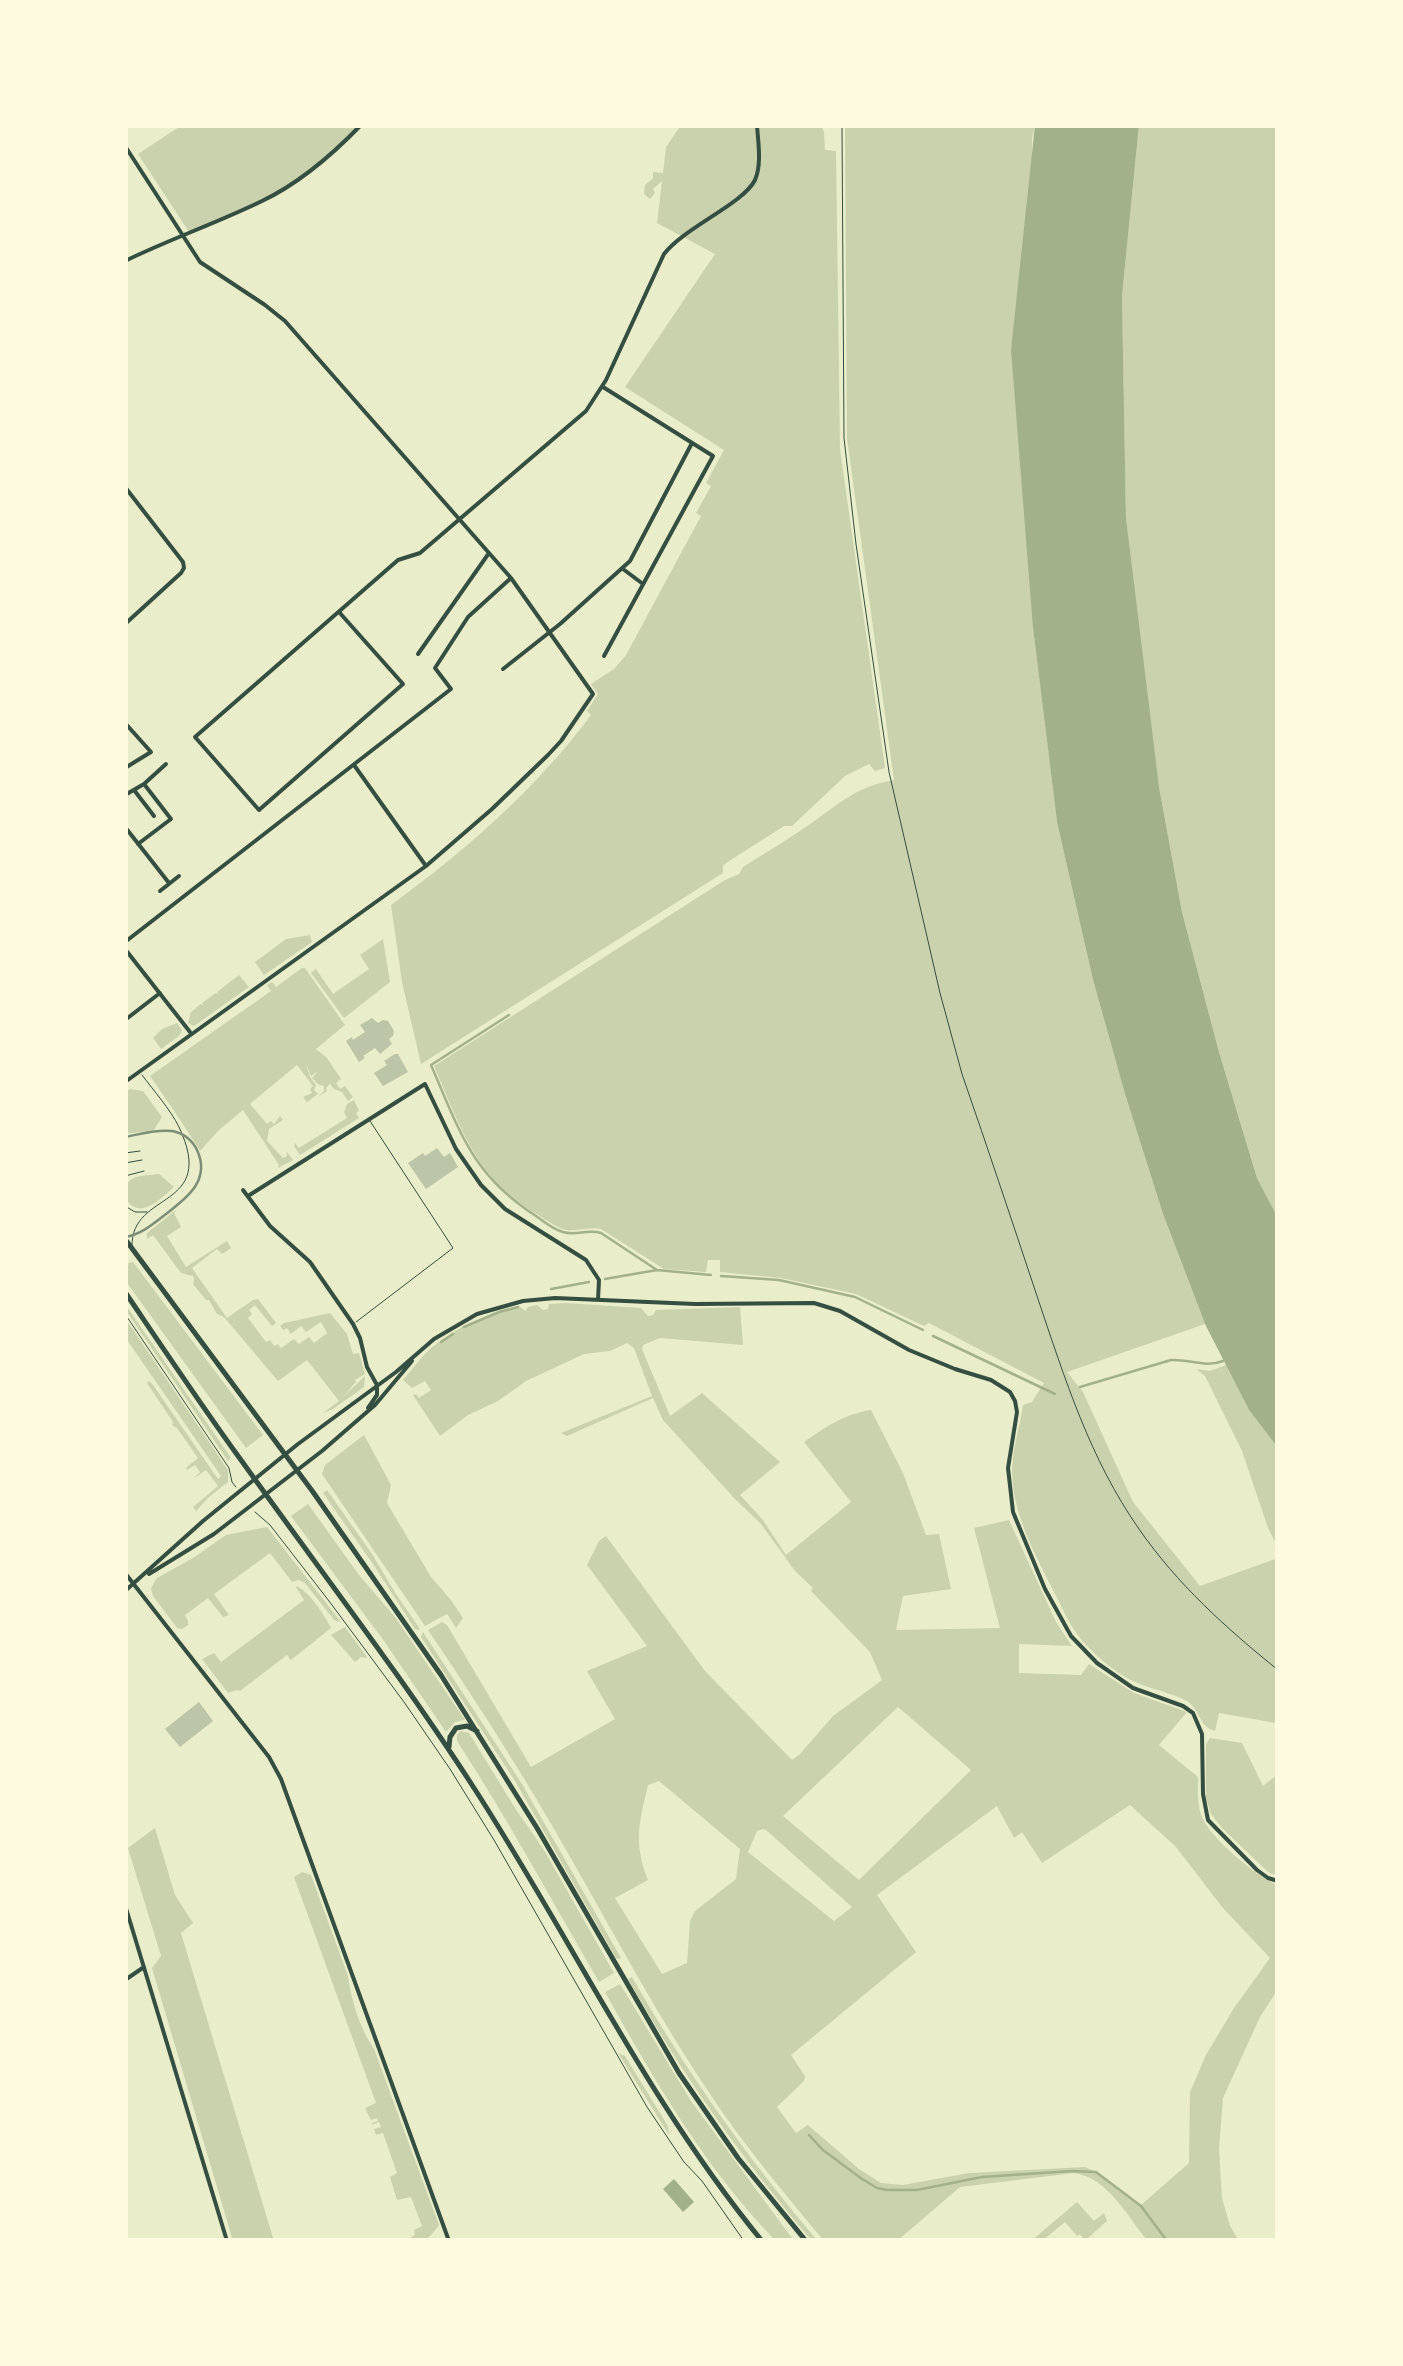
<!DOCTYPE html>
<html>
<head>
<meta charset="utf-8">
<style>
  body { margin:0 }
  #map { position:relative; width:1403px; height:2366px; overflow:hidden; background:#e9edc9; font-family:Rubik,sans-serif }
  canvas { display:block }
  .frame { position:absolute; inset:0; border:128px solid #fefae0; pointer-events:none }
</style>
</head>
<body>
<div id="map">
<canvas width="1403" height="2366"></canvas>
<div class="frame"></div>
</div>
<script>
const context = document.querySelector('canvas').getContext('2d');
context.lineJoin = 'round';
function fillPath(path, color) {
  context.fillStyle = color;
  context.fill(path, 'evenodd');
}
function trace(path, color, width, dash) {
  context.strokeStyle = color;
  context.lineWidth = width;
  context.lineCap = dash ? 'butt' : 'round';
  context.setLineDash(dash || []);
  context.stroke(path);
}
fillPath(new Path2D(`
  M182,125h178c-31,28 -61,57 -99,76 -24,11 -49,19 -72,31l-51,-78z
  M681,125h140l3,7 1,18 11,1 4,298 45,319 -10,3 -6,-7 -24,12 -53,50h-8l-61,39v8l-302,191 -19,-82 -11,-77c74,-54 145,-116 200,-190l-4,-4 11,-17 -7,-10 23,-15 12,-14 75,-139 -5,-3 15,-27 -5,-3 18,-33 -99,-63 90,-133 -58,-31 5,-42 -9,8 2,4 -5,6 -6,-5 1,-9 8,-7v-6l10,1 3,-26z
  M845,125h190l-3,14 1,489 24,194 36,158 32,114 38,120 42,110 -138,48 16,20 50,110 67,84 78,-28v174l-2,-9 -57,-10 -4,18c-17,-4 -14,-23 -30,-31 -21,-10 -43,-12 -63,-25 -17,-11 -33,-25 -45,-41 -9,-12 -15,-27 -22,-40 -19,-38 -42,-78 -43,-122 0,-22 8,-45 11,-67l9,-3 12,-19 -115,-60 -5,3 -68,-32 -75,-16 -61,-6v-12h-12l-2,12 -42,-3 -63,-40c-13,-3 -27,4 -39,0 -9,-4 -19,-11 -27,-16 -61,-38 -74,-85 -101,-147l291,-186 14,-6 4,-7c22,-14 46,-28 67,-43 32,-22 45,-37 84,-44l-47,-342z
  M1139,125h139v773l-3,5 3,17v298l-21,-40 -38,-126 -37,-140 -23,-125 -15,-107 -18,-162 -4,-222z
  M310,935l2,7 -48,33 -9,-13 31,-23z
  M383,939l7,43 -46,36 -33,-45 5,-4 17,25 36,-25 -9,-14z
  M302,968h3l40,57 -29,24 11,9 14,21 -5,4 4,6 5,-3 8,11 -5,4 -6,-9 -8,-3 -4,-5 -4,4 1,3 -9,6 6,-6v-5l-6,-2 -6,-6 6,-7 -7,5 -5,-13 4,14 6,8 -2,5 4,4 -11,8 -4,-5 9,-4 -2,-4 3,-3 -16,-21 -47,39 17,20 4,-3 3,3 6,-8 3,4 -14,9 -2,12 16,17 4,-2 -1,-5 7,9 -15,8 1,-3 -36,-55 -25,21 -18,20c-16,-26 -32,-49 -50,-75l121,-85 -4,-6 5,-3 4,5z
  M239,975l10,12 -55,39 -6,-3 3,-11 10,-8 3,2 -2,-3 14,-10 3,2 -2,-3z
  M177,1023l5,7 -3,6 -18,13 -8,-11 9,-9z
  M130,1089l13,2 19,26 -8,13 -29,4v-42z
  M354,1100l5,11 -3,2 3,5 -59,37 -6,-9 1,-3 4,5 48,-30 -3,-6 3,-8z
  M159,1174l15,13c-8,7 -18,17 -27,20 -19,8 -32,-21 -13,-29 7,-3 17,-3 25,-4z
  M177,1209l-3,4 7,14 -14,9 19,31 41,-26 4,7 -9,6 -5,-5 -25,19 35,50 26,-18 5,-1 18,24 -4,3 -17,-21 -6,5 3,4 -4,4 18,24 4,-2 4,6 4,-2 3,4 13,-9 5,5 10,-7 5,6 13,-10 -6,-11 -15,10 -5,-6 -10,8 -4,-6 -4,2 -3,-4 4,-3 46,-10 17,21 6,20 6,-1 6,21 -10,6 1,2 -14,16 23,-22 -1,11 -31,22 -10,4 16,-12 -32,-41 -29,21 -54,-64 -7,-3 -8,-14h-3l-13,-16 1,-5 -1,-3 -12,-3 -28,-38 -6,4v-6z
  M133,1262l130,173 -17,13 -121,-168v-16z
  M566,1303l75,5 7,8 5,-1 3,-5 84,-3 3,38 -83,-7 -17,7 -1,4 28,67 32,-23 78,69 -40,33 23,25 23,35 65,-53 -47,-60c22,-15 40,-28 67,-32l32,63 23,62 13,-1 12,55 -48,7 -7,34 104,-2 -26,-100 35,-8 47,102 16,24 -53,-2v29l62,2 8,-11 45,29 53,19 -28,33 39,32c0,13 -1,28 4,40 8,21 55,60 76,68v104l-18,28 -37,81 -4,51 3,49 8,28 9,15h-91c-20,-23 -40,-64 -74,-68l-114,14 -63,54h-73c-39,-47 -78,-93 -112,-144 -51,-75 -94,-156 -139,-235 -45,-80 -94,-157 -145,-232l14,-8 5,3 84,142 84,-48 -28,-48 60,-25 -60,-81 12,-24 7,-5 99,135 87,89 8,-6 33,-38 49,-36 -12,-28 -59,-61 2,-3 -18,-17 -34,-47 -26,-25 -72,-79 -10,-22 -86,38 -6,-3 91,-37 -18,-48 -7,-5 -17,8 -26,3 -58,27 -28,20 -30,14 -28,21 -27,-41 3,-1 3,4 12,-8 -6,-9 -13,7 -9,-8c9,-10 17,-22 27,-31 25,-22 57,-35 89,-43l6,5 3,-4 9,-2 6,5 5,-1 1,-5zM898,1707l73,63 -112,110 -76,-64zM659,1781l81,68 -4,30 -41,32 -5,10 -3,42 -25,11 -47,-76 33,-18c-15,-38 -9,-57 0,-95zM1130,1805l46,42 46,60 48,51 -36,50 -28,47 -16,37 -1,71 -48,42 -45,-33 -11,-5 -116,6 -66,12 -22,-2 -22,-14 -51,-44 -12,8 -19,-26 27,-26 1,-5 -14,-21 125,-103 -39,-57 120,-89 17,32 8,-6 20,31zM763,1829l3,1 86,77 -18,14 -86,-69 9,-21z
  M125,1304l106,154 -3,3 -103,-152z
  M125,1318l103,152v12l-19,15 -13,14 -3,-4 25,-21 -12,-16 -13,9 7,-7 -5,-7 -8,5 -1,-2 12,-10 -21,-30 -5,-3 1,-3 -26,-39 2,-2 4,4 65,94 3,-3 -96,-139z
  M1226,1365l23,45 29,38v100l-10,-20 -26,-77 -37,-75 -9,-7 14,2z
  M364,1435l27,50 -4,18 44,74 20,23 12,18 -7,10 -9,-14 -22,12 -103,-152 3,-9z
  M327,1490l45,64 24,40 24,35 -2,1 -3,-1 -42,-65 -50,-71z
  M308,1504l51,71 36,42 70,103 -10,2 -9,10 -62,-91 -93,-125z
  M267,1527l74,95 -7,-2 -29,-37 -6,-3 -7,2 -22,-29 -56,41 15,21 -6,2 -15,-19 -23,17 3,6v4l-6,4 -5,-1 -24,-32 -2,-8 6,-10 36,-20 33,-23z
  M297,1586c14,8 27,28 34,42l-40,32 -4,-5 -47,36 -3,-1 -9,3 -26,-34 12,-6 7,9 83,-62 -8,-13z
  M345,1627l22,30 -1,1 -5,-1 -6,5 -24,-27z
  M423,1632l99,152 99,174 -2,1 -3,-1 -101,-177 -94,-144z
  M460,1731l9,2 46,75 29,42 70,123 -15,9c-47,-81 -91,-163 -142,-241v-6z
  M1210,1738l32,5 21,43 15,-12v102l-10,-4 -46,-44 -11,-14 -5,-16v-54z
  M155,1828l20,67 18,28 -12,10 93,308h-41l-81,-273 9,-12 -33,-108z
  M302,1872l9,3 37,101c3,24 12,53 26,73l65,176 -8,10 -7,6 -11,-1 -2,-3 4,-2 -1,-5 8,-4 -11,-29 -14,3 -7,-23 7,-4 -14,-40 -7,2 -2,-6 7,-2 -2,-5 -7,3v-2l6,-2 -1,-3 -6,2 -6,-12 11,-5 -82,-226z
  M632,1977c54,94 115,181 186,264h-6c-70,-82 -131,-168 -184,-262z
  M620,1984l71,117 103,140h-18c-71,-73 -122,-161 -171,-249z
  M618,2053l7,3 43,70 1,9z
  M1077,2202l17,19 10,-8 3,8 -19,17h-5l-3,-4 -3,2 -12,-14 -23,19h-11z`), '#cad2ad');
fillPath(new Path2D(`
  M1035,125h104l-17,171 4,222 33,269 23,125 37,140 38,126 21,40v230l-29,-38 -44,-86 -42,-110 -38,-120 -32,-114 -36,-158 -24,-194 -22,-278z
  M674,2179l20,23 -11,10 -20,-23z`), '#a3b18a');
trace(new Path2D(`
  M509,1015l-78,50c29,67 41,110 105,151 8,6 18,14 27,16 12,4 25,-3 38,1l56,37
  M721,1276l58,4 76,17 68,33
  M605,1279l52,-9 54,5
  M551,1289l38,-7
  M464,1327l35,-15 19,-5
  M933,1336l122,58
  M441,1342l12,-8
  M1080,1387l91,-27c18,-1 35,8 52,1
  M809,2135l14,15 39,29 15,9 10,2h30l65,-13 90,-6 24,1 45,34 26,35`), '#a3b18a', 2.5);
fillPath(new Path2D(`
  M372,1018l6,5 5,-3 5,1 6,10 -1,5 -4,3 3,5 -12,10 -5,-6 -12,8 2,2 -6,4 -13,-21 6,-4 1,3 12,-8 -5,-7z
  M395,1054h3l10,18 -25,14 -9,-13 13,-8 -3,-4z
  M437,1148l7,9 6,-4 8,14 -32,22 -18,-26 15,-10 2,3z
  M199,1702l14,19 -33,26 -15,-18z`), '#bcc5a7');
trace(new Path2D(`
  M125,1314l104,154 3,14 4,5
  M255,1512l15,13 59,76 75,101 46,67 44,71 153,267 37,55 18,19 42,60`), '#344e41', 1);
trace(new Path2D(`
  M842,125l2,313 12,106 33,228 51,221 22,81c26,75 51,150 76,225 27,80 52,160 101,230 38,55 87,99 139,141
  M125,1153l15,-2
  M125,1163l17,-3
  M125,1176l19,-5
  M125,1206l10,6h12
  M132,1246c-1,-56 86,-36 47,-119 -9,-18 -25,-36 -37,-52
  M356,1322l97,-74 -83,-127`), '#344e41', 1);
trace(new Path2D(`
  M125,146l75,116 65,43 20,16 226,257 82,116 -32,47 -13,14 -56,54 -66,57 -301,216
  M125,261c45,-22 92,-38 137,-60 38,-18 70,-46 99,-76
  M603,387l110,69 -109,200
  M125,487l58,75 1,6 -3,5 -56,51
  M623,569l20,15
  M339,612l64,72 -144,126 -64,-73 203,-177 22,-7 166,-142 20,-31 58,-126c21,-27 79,-50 91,-74 7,-16 3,-38 2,-55
  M418,654l71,-101
  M503,669l57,-45 70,-63 62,-118
  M125,723l26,29 -26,16
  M354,765l72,101
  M134,790l20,26
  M125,795l19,-11 22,-20
  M125,827l44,56
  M138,844l33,-25 -27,-35
  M160,891l19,-15
  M125,942l326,-253 -16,-21 33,-51 43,-39
  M125,949l65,83
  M125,1020l35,-27
  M243,1190l27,36 40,36 43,62 7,14 7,29 10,18
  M248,1196l177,-112 31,65 25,36 24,24 81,51 13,20 -1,20
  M368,1408l9,-13v-10
  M125,1573l144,184 12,22 168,462
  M149,1574l65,-40 108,-83 53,-46 37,-44
  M125,1591l78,-70 95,-77 98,-72 38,-33 43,-25 46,-13 32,-3 140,6 119,-1 26,8 69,39 46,19 36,11 19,12 5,9 2,11 -9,56 5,44 32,77 26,47 26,27 36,25 50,18 10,7 9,21 1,60 5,26 49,50 11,8 10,3
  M125,1905l102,336
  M125,1980l19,-13`), '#344e41', 4);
trace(new Path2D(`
  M125,1239l188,253 128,183 96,153 142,245 59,85 68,83
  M125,1292c38,56 76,113 116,168 78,109 160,215 233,328 97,150 174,314 288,453
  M449,1747l1,-10 6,-9 11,-2 10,5`), '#344e41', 5);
trace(new Path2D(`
  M125,1137c15,-3 32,-8 47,-6 11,2 20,9 25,19 14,30 -10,48 -31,64 -13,10 -24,20 -41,23`), '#7c8e77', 2.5);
</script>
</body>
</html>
